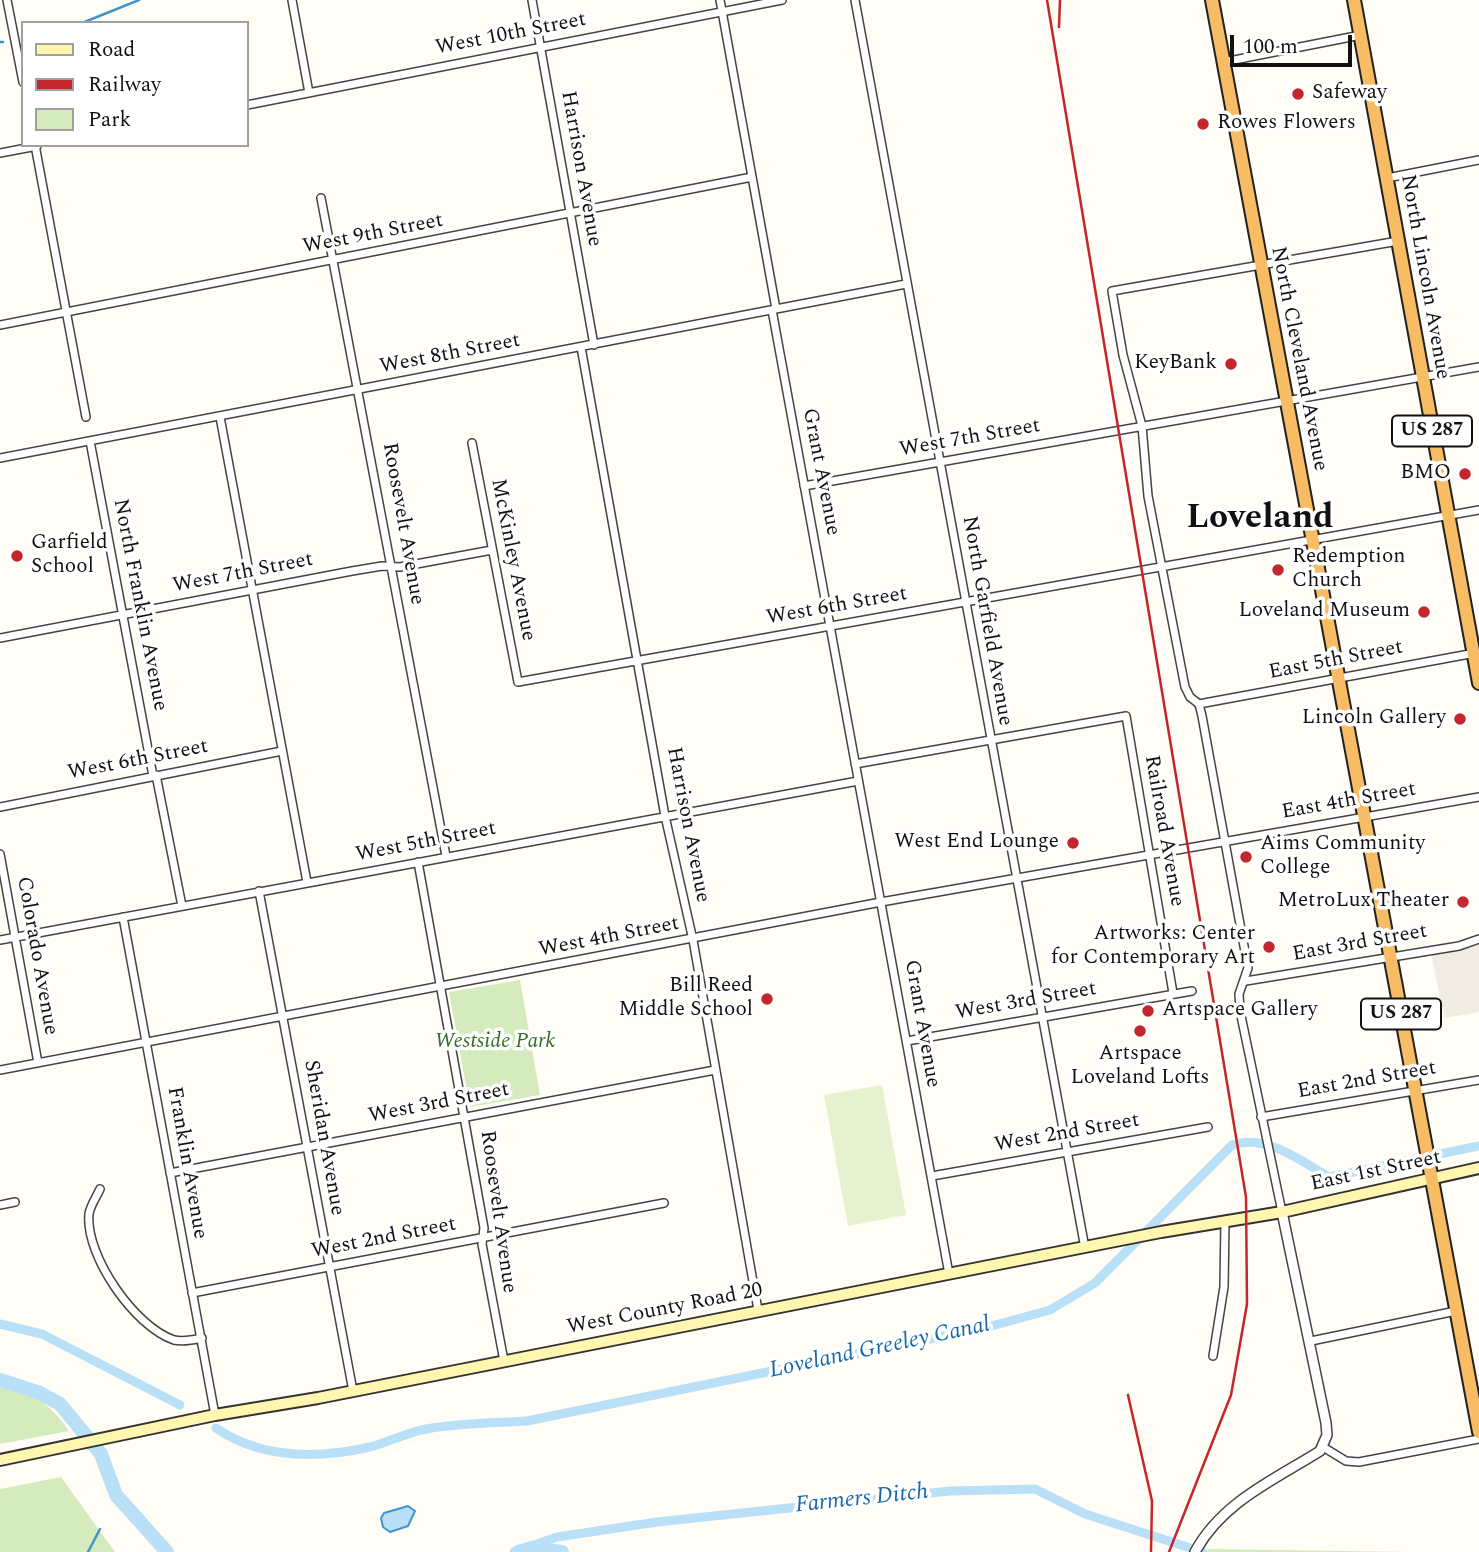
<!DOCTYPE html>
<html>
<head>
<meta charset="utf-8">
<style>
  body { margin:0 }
  #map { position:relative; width:1479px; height:1552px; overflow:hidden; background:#fffdf5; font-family:Spectral,serif }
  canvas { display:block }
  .legend { position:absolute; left:21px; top:21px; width:228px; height:126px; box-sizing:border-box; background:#fff; border:2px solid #a0a0a0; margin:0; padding:9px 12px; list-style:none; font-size:21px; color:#111 }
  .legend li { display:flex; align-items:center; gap:14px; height:35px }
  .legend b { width:35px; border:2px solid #a0a0a0 }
  .scale { position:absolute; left:1230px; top:35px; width:122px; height:32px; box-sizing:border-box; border:4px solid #111; border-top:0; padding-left:9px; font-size:21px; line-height:24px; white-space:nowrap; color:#111; -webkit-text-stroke:5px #fff; paint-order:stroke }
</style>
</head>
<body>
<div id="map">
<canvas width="1479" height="1552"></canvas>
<ul class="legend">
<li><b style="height:9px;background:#fff6b0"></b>Road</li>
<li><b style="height:9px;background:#c4262e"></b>Railway</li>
<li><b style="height:19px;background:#d5ebbd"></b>Park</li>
</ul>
<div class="scale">100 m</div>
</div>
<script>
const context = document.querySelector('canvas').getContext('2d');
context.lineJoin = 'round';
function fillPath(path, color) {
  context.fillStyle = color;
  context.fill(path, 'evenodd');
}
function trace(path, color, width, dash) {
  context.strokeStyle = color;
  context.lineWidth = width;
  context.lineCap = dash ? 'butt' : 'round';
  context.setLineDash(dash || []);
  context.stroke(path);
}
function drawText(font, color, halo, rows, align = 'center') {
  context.font = font + ' Spectral,serif';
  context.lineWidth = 7;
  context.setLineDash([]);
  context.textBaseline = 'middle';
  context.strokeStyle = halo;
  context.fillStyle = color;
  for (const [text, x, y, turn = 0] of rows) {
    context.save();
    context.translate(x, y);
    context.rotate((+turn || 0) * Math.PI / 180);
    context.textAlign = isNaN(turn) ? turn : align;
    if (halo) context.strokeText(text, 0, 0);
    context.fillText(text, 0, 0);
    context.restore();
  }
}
fillPath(new Path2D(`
  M520,980l20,115 -70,12 -21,-115z
  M0,1382c29,8 52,23 69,49l-69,13z
  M61,1477l54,75h-115v-63z
  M1208,1549l205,3h-207z`), '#d5ebbd');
fillPath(new Path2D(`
  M882,1085l24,130 -58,11 -24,-131z`), '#e6f2cf');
fillPath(new Path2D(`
  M1479,945v67l-35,6 -13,-65z`), '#f1ede2');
const water = new Path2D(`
  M408,1506l7,5 -7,15 -18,6 -7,-5 -2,-9 3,-5z`);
fillPath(water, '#b9e0f7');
trace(water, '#3f96cf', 2);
trace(new Path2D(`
  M82,23l57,-23
  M22,39h1
  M0,42h3
  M88,1552l12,-23`), '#3f96cf', 2.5);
trace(new Path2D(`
  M0,1324l42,10 138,71
  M216,1428c45,31 101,31 154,19 18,-5 36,-14 56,-18 33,-6 67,-6 101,-8l461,-94 62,-17 45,-27 137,-138c33,-12 69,16 97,32l150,-31
  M514,1552l43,-15 100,-15 293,-31 85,-2 50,25 118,38`), '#b9e0f7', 9);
trace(new Path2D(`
  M0,1380l40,13 20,11 41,50 15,41 51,57
  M518,1552l14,-4 30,4`), '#b9e0f7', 14);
const minor = new Path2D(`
  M7,0l16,82
  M292,0l17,93
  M532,0l62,345
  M720,0l56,309
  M855,0l230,1248
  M1224,62l137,-27
  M247,105l535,-105
  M35,145l51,272
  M0,153l37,-7
  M1387,178l92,-18
  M321,198l125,658
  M772,310l177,964
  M0,325l752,-148
  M581,347l84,469 28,124 65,370
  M220,417l87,465
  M90,441l63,335
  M472,443l46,239 961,-172
  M0,458l906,-174
  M804,486l675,-119
  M0,638l352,-67 30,-5 18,1 92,-17
  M1199,704l276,-51
  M855,764l271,-48 47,277
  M156,775l26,131
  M0,807l282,-56
  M0,854l38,209
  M418,862l66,366 -2,16 22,117
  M259,891l94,500
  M123,917l92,498
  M0,940l858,-159
  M1246,981l213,-35 20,-7
  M907,1041l285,-50
  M0,1070l881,-168 598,-105
  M1261,1117l218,-37
  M170,1173l545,-103
  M932,1176l276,-49
  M100,1189c-3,7 -10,17 -11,25 -4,42 46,113 85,126 9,2 19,0 28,-2
  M0,1205l15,-3
  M1282,1212l-42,-201 -1,-17 9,-26 -46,-252 -3,-12 -9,-7 -5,-10 -37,-191 -6,-70 -19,-71 -11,-64 286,-50
  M192,1293l472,-90
  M1311,1341l145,-30
  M1213,1356l11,-69 1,-66
  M1323,1447l23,14 13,1 120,-23`);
const tertiary = new Path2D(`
  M1195,1552c27,-50 79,-72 125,-101l7,-16 -1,-12 -44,-211`);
const secondary = new Path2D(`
  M0,1460l215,-45 103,-17 843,-166 121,-20 197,-44`);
const trunk = new Path2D(`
  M1212,0l267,1432
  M1354,0l125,683`);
trace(minor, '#444', 10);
trace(tertiary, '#444', 12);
trace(secondary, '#333', 14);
trace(trunk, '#222', 16);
trace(minor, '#fff', 7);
trace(tertiary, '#fff', 9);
trace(secondary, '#fff6b0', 10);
trace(trunk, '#f7bc64', 12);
trace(new Path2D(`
  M1047,0l199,1197 1,107 -16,91 -62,157
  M1059,27l1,-27
  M1128,1395l24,106 -1,51`), '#c4262e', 2.5);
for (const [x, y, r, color] of [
  [1298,94,7,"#c4262e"],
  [1203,124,7,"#c4262e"],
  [1231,364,7,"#c4262e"],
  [1465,474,7,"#c4262e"],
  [17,556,7,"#c4262e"],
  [1278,570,7,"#c4262e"],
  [1424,612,7,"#c4262e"],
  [1460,719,7,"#c4262e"],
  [1073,843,7,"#c4262e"],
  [1246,857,7,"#c4262e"],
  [1463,902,7,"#c4262e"],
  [1269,947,7,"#c4262e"],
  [767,999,7,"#c4262e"],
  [1148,1011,7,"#c4262e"],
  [1140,1031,7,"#c4262e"]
]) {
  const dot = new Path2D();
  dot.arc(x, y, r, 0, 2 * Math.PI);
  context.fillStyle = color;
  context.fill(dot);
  trace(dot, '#fff', 2.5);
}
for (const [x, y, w] of [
  [1432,431,80],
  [1401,1014,80]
]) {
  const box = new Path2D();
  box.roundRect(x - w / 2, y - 15.5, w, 31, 5);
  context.fillStyle = '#fff';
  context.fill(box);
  trace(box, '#111', 2);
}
drawText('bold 19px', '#111', null, [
  ["US 287",1432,431],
  ["US 287",1401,1014]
]);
drawText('21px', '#111', '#fff', [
  ["West 10th Street",511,35,-11],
  ["Harrison Avenue",580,169,80],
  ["West 9th Street",373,235,-11],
  ["North Lincoln Avenue",1424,277,80],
  ["West 8th Street",450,355,-11],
  ["North Cleveland Avenue",1298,359,79],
  ["West 7th Street",970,439,-10],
  ["Grant Avenue",820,472,79],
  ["Roosevelt Avenue",402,524,80],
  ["McKinley Avenue",512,560,79],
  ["West 7th Street",243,574,-11],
  ["North Franklin Avenue",139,605,79],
  ["West 6th Street",837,607,-10],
  ["North Garfield Avenue",986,621,80],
  ["East 5th Street",1336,661,-11],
  ["West 6th Street",138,761,-11],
  ["East 4th Street",1349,802,-10],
  ["Harrison Avenue",687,825,79],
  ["Railroad Avenue",1163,831,80],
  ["West 5th Street",426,843,-11],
  ["West 4th Street",609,938,-11],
  ["East 3rd Street",1360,944,-10],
  ["Colorado Avenue",36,956,80],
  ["West 3rd Street",1026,1002,-10],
  ["Grant Avenue",921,1024,80],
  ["East 2nd Street",1367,1081,-10],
  ["West 3rd Street",439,1104,-11],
  ["West 2nd Street",1067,1134,-10],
  ["Sheridan Avenue",323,1138,80],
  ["Franklin Avenue",186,1163,80],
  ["East 1st Street",1376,1172,-12],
  ["Roosevelt Avenue",497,1212,82],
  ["West 2nd Street",384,1239,-11],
  ["West County Road 20",665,1310,-11]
]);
drawText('21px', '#111', '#fff', [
  ["Safeway",1312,94,"left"],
  ["Rowes Flowers",1217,124,"left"],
  ["KeyBank",1217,364],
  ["BMO",1451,474],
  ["Garfield",31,544,"left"],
  ["School",31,568,"left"],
  ["Redemption",1292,558,"left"],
  ["Church",1292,582,"left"],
  ["Loveland Museum",1410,612],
  ["Lincoln Gallery",1446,719],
  ["West End Lounge",1059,843],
  ["Aims Community",1260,845,"left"],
  ["College",1260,869,"left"],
  ["MetroLux Theater",1449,902],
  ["Artworks: Center",1255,935],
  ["for Contemporary Art",1255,959],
  ["Bill Reed",753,987],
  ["Middle School",753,1011],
  ["Artspace Gallery",1162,1011,"left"],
  ["Artspace",1140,1055,"center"],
  ["Loveland Lofts",1140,1079,"center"]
], 'right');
drawText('italic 21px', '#2f6b1f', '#fff', [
  ["Westside Park",495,1043]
]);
drawText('italic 23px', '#1768a6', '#fff', [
  ["Loveland Greeley Canal",880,1349,-12],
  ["Farmers Ditch",862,1500,-6]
]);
drawText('bold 35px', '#111', '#fff', [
  ["Loveland",1260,520]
]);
</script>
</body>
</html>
